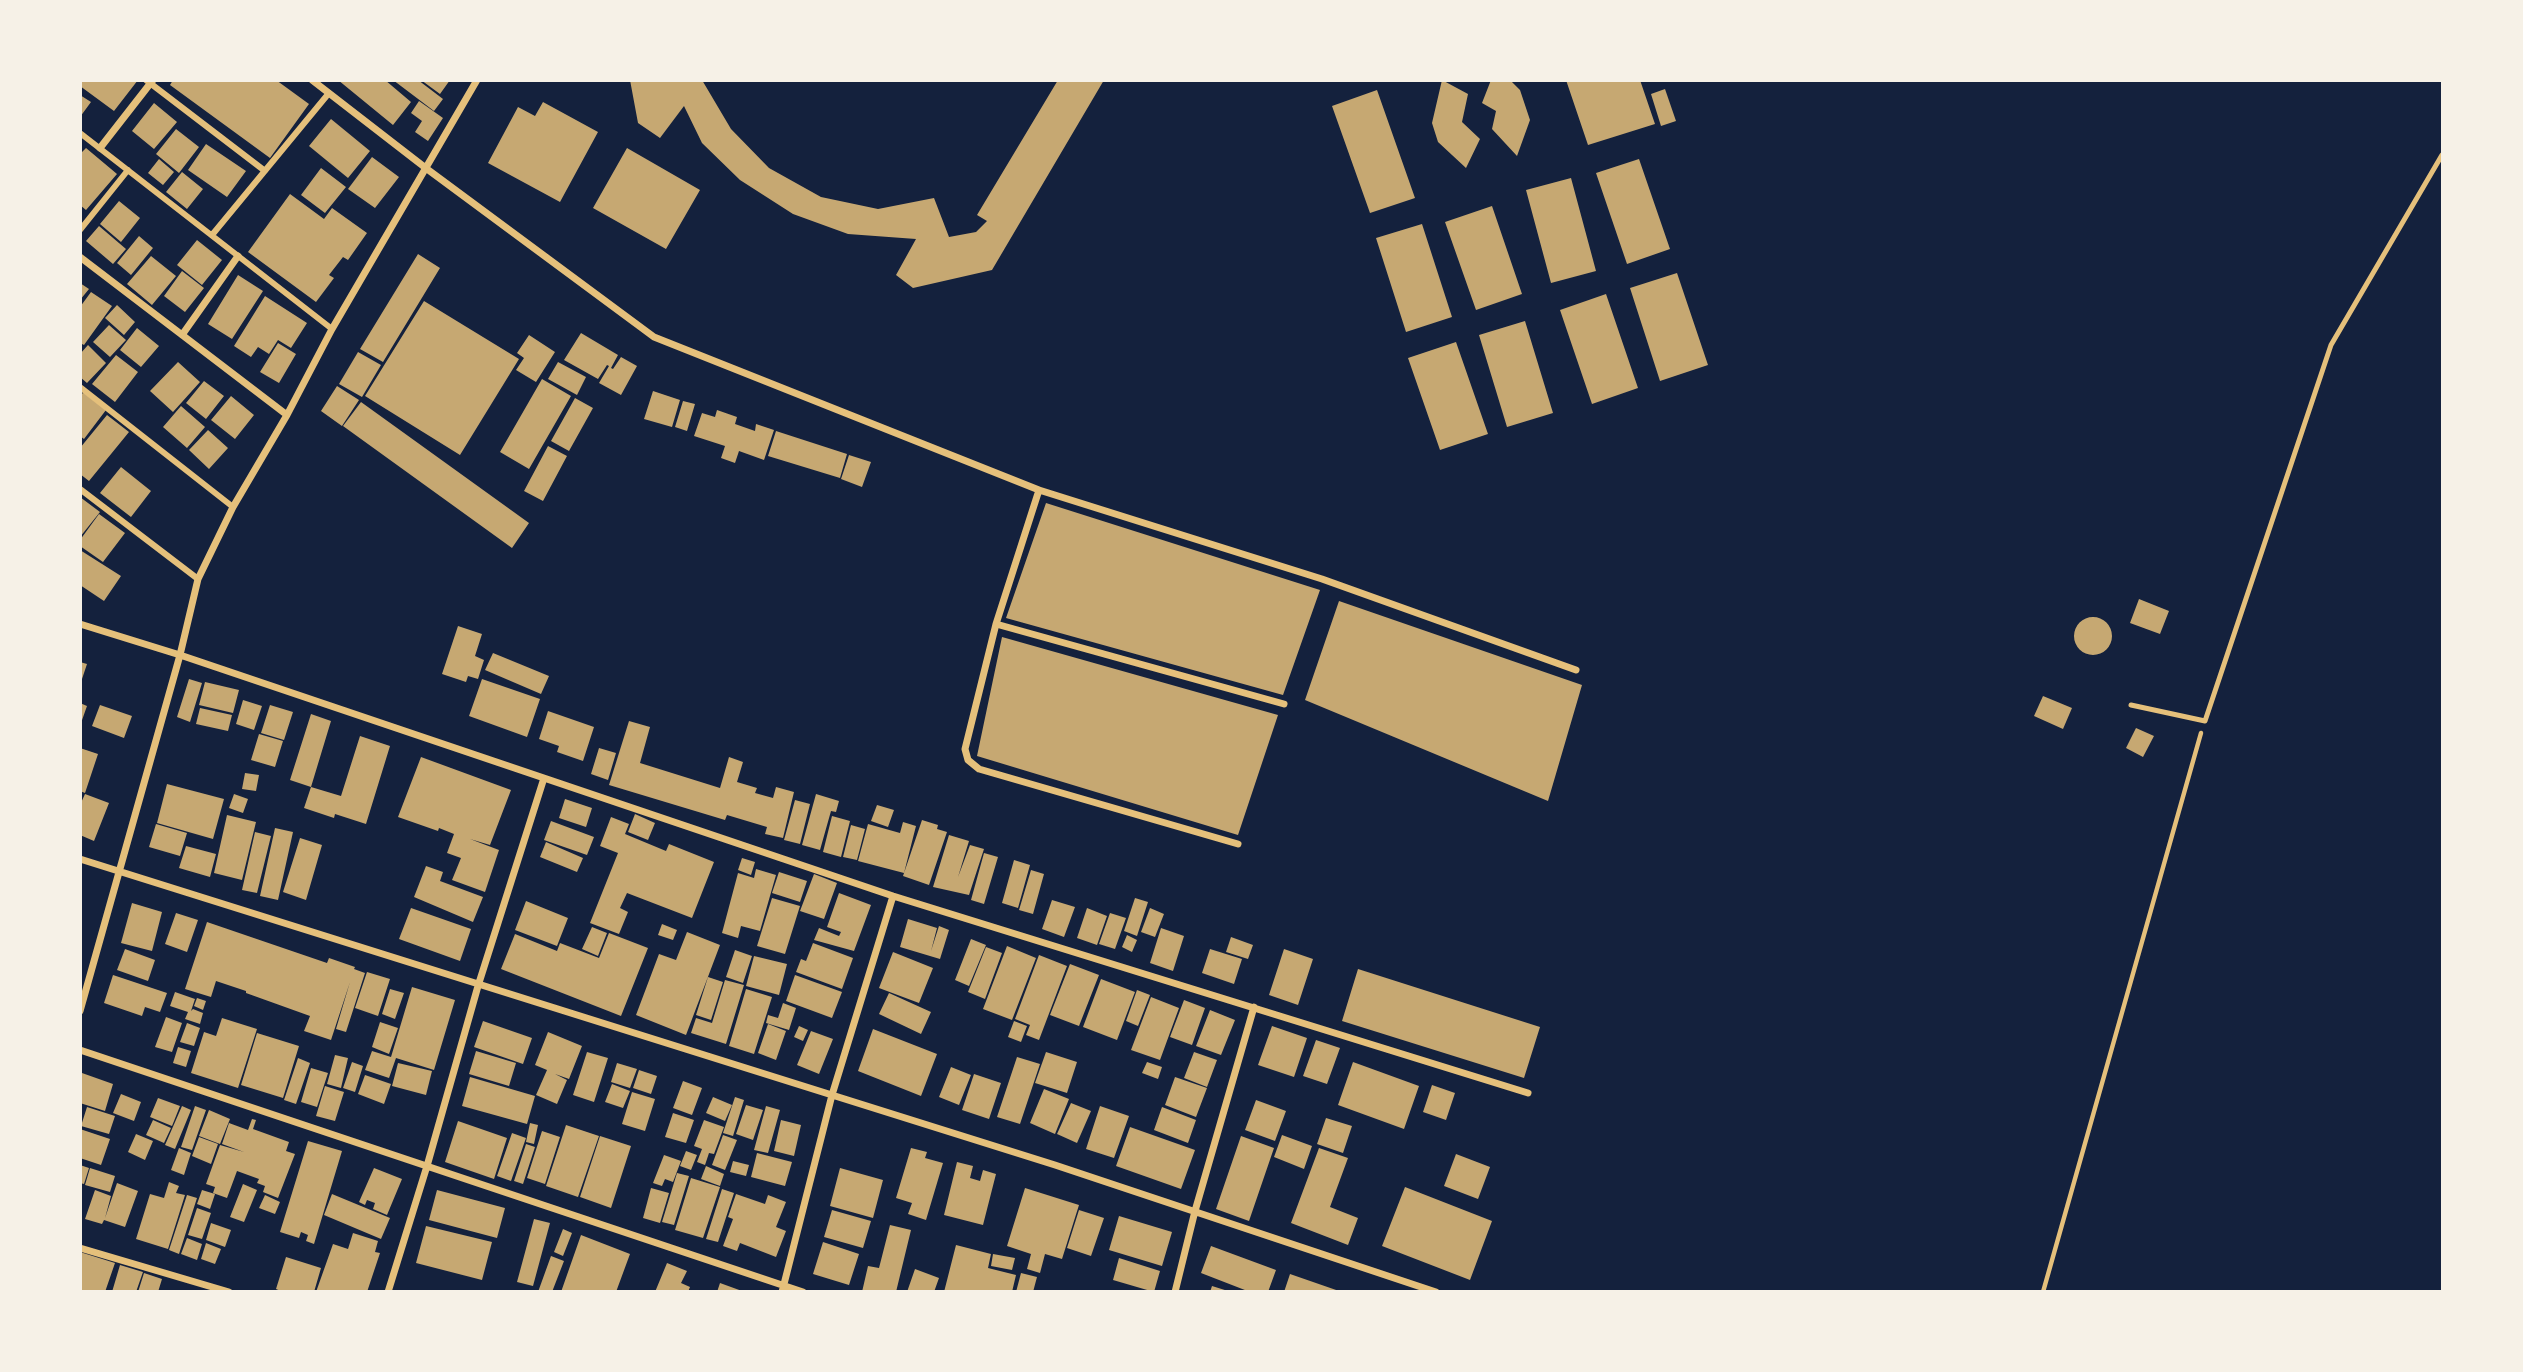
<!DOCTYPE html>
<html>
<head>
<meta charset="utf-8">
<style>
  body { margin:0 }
  #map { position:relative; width:2523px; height:1372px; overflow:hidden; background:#14213d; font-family:"Sofia Sans Condensed",sans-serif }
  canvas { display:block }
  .frame { position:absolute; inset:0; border:82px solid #f6f1e7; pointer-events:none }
</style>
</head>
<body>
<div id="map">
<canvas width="2523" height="1372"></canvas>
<div class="frame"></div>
</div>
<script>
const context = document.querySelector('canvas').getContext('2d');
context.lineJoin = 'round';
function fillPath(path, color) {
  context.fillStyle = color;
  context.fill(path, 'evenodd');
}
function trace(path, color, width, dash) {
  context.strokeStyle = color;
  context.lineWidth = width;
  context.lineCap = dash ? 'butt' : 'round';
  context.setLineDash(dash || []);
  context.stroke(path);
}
fillPath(new Path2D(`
  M80,80h58l-24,31 -34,-25z
  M173,80h103l33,24 -39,54 -100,-73z
  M338,80h47l26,22 -18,23z
  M393,80h25l25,19 -9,12z
  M421,80h29l-10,14z
  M630,80h72l29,49 38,39 52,29 57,12 56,-11 15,39 27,-5 11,-11 -10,-6 81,-135h46l-112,190 -79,18 -17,-13 20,-36 -68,-5 -55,-20 -53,-34 -38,-37 -18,-37 -24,32 -22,-15z
  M1442,80l26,14 -6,28 18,17 -14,29 -28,-26 -6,-19z
  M1491,80h19l10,10 10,30 -13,36 -25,-27 4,-18 -14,-8z
  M1566,80h74l15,44 -67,21z
  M1665,89l11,32 -15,5 -10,-32z
  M1377,90l38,108 -45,15 -38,-107z
  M80,95l11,7 -11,15z
  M419,101l24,17 -15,23 -13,-9 7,-11 -11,-8z
  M543,102l55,30 -38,70 -72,-39 30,-56 17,9z
  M154,103l23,19 -23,27 -22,-18z
  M331,119l39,32 -22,27 -39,-32z
  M176,129l23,18 -20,26 -23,-19z
  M206,144l40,27 -19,26 -39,-27z
  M86,148l31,26 -31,36 -6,-5v-51z
  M627,148l73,42 -34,59 -73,-41z
  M372,157l27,20 -24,31 -27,-19z
  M159,159l15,13 -11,13 -15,-12z
  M1639,159l31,90 -43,15 -31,-91z
  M321,168l25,19 -21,26 -24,-18z
  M182,172l21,17 -16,20 -21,-17z
  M1571,178l25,93 -45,12 -25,-93z
  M290,194l34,25 8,-11 35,25 -19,27 -5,-3 -14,18 5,3 -18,24 -68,-50z
  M119,201l21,17 -19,24 -21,-18z
  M1492,206l30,88 -46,16 -31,-88z
  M1422,224l30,93 -46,15 -30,-94z
  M99,226l27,23 -13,15 -27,-23z
  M139,236l14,12 -22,27 -14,-12z
  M197,240l25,20 -20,25 -25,-20z
  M418,254l22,14 -57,94 -23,-13z
  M151,256l25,20 -24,29 -25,-21z
  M182,271l22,17 -19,24 -21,-16z
  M1677,273l31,92 -48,16 -30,-93z
  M238,275l25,16 -31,48 -24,-15z
  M80,283l9,6 -9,11z
  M91,292l21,14 -28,39 -4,-2v-36z
  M1606,294l32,94 -46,16 -32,-94z
  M265,296l42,27 -16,25 -13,-8 -9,14 -11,-7 -7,10 -17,-11z
  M424,301l95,58 -59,96 -95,-59z
  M117,305l18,17 -11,13 -19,-17z
  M1525,321l28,92 -46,14 -28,-92z
  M109,325l17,15 -16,17 -17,-15z
  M137,328l22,18 -18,21 -21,-17z
  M581,333l37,22 -7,13 2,1 8,-12 16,9 -16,29 -22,-12 10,-17 -2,-1 -9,14 -34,-19z
  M529,335l26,17 -19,30 -20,-12 8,-12 -7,-5z
  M1456,342l32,92 -48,16 -32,-92z
  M278,343l18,11 -17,29 -19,-11z
  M88,345l18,18 -19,20 -7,-6v-23z
  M358,352l23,13 -19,32 -23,-13z
  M116,355l22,17 -23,30 -23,-18z
  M178,362l22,20 -27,30 -23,-21z
  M558,362l28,15 -9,18 -29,-16z
  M542,379l29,17 -42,73 -29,-17z
  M204,381l20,15 -18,23 -20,-16z
  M337,386l22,14 -17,26 -21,-15z
  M653,391l27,9 -8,27 -28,-8z
  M84,393l22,17 -22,29 -4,-3v-42z
  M231,396l23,19 -19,24 -24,-19z
  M575,398l18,10 -24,43 -18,-10z
  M683,401l12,3 -8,27 -12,-4z
  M361,402l168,121 -17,25 -169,-122z
  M181,406l24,21 -18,21 -24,-21z
  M717,410l20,7 -2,7 20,7 1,-7 18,6 -10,30 -25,-9 -4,12 -14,-5 4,-12 -31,-10 8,-23 13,4z
  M107,415l22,17 -40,49 -9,-7v-26z
  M208,430l20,18 -19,21 -20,-19z
  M776,431l71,23 -7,24 -72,-22z
  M548,446l19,10 -24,45 -19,-10z
  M849,455l22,7 -9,25 -21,-8z
  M121,467l30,24 -20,26 -31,-24z
  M80,497l20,15 -20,25z
  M1046,503l274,87 -37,105 -277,-77z
  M99,514l26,19 -22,29 -23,-16v-6z
  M80,550l41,26 -17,25 -24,-16z
  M2139,599l30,12 -9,23 -30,-11z
  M1339,601l243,84 -34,116 -243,-101z
  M2074 636a19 19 0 1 1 38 0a19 19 0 1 1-38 0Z
  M458,626l24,8 -7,22 9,4 -6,19 -10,-3 -2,6 -24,-8z
  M1002,637l276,78 -40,120 -261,-79z
  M493,653l56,23 -8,18 -56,-24z
  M80,662l7,2 -6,18h-1z
  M189,679l13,4 -12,39 -13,-5z
  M482,679l58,20 -13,38 -58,-21z
  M205,682l34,8 -6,23 -34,-8z
  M2043,696l29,12 -9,21 -29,-13z
  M243,700l19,6 -8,24 -18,-6z
  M80,703l7,3 -6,17h-1z
  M100,705l32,11 -8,22 -32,-12z
  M270,705l23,7 -9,28 -23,-7z
  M200,708l32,7 -4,16 -32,-7z
  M548,711l46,16 -11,34 -26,-9 2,-6 -20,-7z
  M311,714l20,7 -20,66 -21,-7z
  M629,721l21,6 -10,36 80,25 9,-31 14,5 -6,20 20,6 -2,5 18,5 3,-11 18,5 -11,46 -18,-4 2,-7 -40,-12 -2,5 -116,-35z
  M2136,728l18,8 -11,21 -17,-9z
  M259,734l24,7 -8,26 -24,-7z
  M360,736l30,10 -24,78 -31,-10 -1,4 -30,-10 7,-21 30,9z
  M80,748l18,6 -13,39 -5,-2z
  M599,748l17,5 -8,27 -17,-6z
  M421,757l90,33 -21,55 -20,-6 29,11 -14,42 -33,-12 9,-22 -14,-5 7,-19 -15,-6 -1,3 -40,-14z
  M245,773l14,2 -3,16 -14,-2z
  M167,784l57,15 -11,40 -56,-16z
  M85,794l24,9 -15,38 -14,-6v-30z
  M234,794l14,5 -5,14 -14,-5z
  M816,794l23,7 -3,11 -5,-1 -11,39 -18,-5z
  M565,799l27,9 -6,19 -27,-9z
  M795,800l15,4 -10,40 -16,-4z
  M877,805l17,5 -6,17 -17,-6z
  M635,814l20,9 -7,17 -20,-8z
  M227,815l29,7 -14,58 -28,-7z
  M832,816l18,5 -9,36 -18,-5z
  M611,817l18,7 -4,10 41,17 3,-7 45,18 -22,56 -65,-25 -7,15 8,4 -9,22 -29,-11 28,-70 -18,-7z
  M922,820l16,5 -1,4 10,3 -18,53 -26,-9z
  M551,821l43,16 -7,18 -43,-15z
  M903,822l13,4 -12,47 -46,-12 10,-37 32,9z
  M156,824l31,9 -7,23 -31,-9z
  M851,825l14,4 -8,31 -14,-3z
  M275,828l18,4 -15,68 -18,-4z
  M255,832l16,4 -14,57 -15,-3z
  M949,835l20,6 -11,36 12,-32 14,4 -15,46 -36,-8z
  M300,838l22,7 -16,55 -23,-8z
  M546,842l37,16 -6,14 -37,-15z
  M186,846l30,8 -6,23 -31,-9z
  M984,853l14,4 -14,47 -13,-4z
  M742,858l13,4 -4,13 -13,-5z
  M1014,860l16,5 -12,43 -16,-5z
  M426,866l17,6 -3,9 43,16 -10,25 -59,-25z
  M756,869l20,6 -16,56 -19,-5 -3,12 -16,-5 16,-60 16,5z
  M1031,870l13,4 -11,40 -14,-4z
  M779,872l28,9 -7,21 -28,-9z
  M814,874l23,9 -13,36 -24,-8z
  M839,893l32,12 -17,46 -40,-11 5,-12 20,8 2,-4 -14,-5z
  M772,898l28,8 -15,48 -28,-8z
  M1135,898l13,4 -11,34 -13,-5z
  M1052,900l23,7 -11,30 -22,-8z
  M526,901l42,17 -11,28 -42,-16z
  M132,903l30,9 -10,39 -31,-8z
  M411,908l60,21 -11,32 -61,-22z
  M1087,908l20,8 -10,29 -20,-7z
  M1150,908l14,6 -9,23 -14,-5z
  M176,913l22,7 -11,32 -22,-8z
  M1110,913l16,5 -11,31 -16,-5z
  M908,919l29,9 -6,23 8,-25 10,4 -9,29 -40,-12z
  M207,922l120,41 2,-5 26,9 -1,2 11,4 -19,59 -10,-3 14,-47 -19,58 -27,-9 6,-15 -64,-23v-2l-30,-10 -5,16 -26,-8z
  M662,924l15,6 -4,10 -15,-5z
  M592,927l15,6 -9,23 -16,-7z
  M1161,928l23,8 -11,35 -23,-8z
  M687,932l33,13 -34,90 -50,-20 23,-61 17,6z
  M609,933l39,15 -27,68 -120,-47 14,-35 42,17 3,-8 39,15z
  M1127,935l10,5 -5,12 -10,-5z
  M1231,937l22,8 -5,14 -22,-7z
  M971,939l15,6 -17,41 -14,-6z
  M813,943l40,15 -11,31 -46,-17 5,-13 5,2z
  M1007,946l29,12 -24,62 -29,-11z
  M986,947l16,6 -17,46 -17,-7z
  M125,949l30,11 -7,21 -31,-11z
  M1210,949l32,10 -8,25 -32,-11z
  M1284,949l29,10 -15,46 -29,-10z
  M735,950l17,6 -9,27 -17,-6z
  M893,952l40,16 -14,35 -40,-15z
  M1039,955l28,11 -28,74 -13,-5 4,-10 -15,-6z
  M754,956l33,8 -8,31 -33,-9z
  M1070,964l29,11 -20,51 -29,-11z
  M1358,969l182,58 -16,51 -182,-57z
  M367,972l23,7 -12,37 -23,-8z
  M113,975l54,18 -7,19 -15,-5 -3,9 -38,-13z
  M795,975l47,17 -10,26 -46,-17z
  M708,977l15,5 -12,38 -15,-5z
  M1101,979l34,13 -18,48 -34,-13z
  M725,980l19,5 -18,59 -35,-11 5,-15 16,5z
  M412,987l43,13 -21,70 -38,-12 -7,20 -24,-8 7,-19 19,6z
  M390,989l14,4 -9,26 -13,-5z
  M746,989l26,8 -18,57 -25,-8z
  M1137,990l13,5 -12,31 -12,-5z
  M175,992l20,7 -4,12 2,-2 10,4 -3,11 -15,-5 3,-7 -18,-6z
  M889,993l42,19 -10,22 -42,-20z
  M1151,997l28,11 -19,52 -29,-10z
  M197,998l9,3 -3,9 -9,-4z
  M1184,1000l21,8 -13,37 -22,-8z
  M783,1003l13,5 -7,22 -23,-7 2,-8 10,3z
  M1210,1010l25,10 -14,35 -25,-9z
  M166,1017l16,6 -10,29 -17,-5z
  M222,1018l35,11 -19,59 -47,-15 13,-41 12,4z
  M483,1021l49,17 -9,26 -49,-17z
  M1014,1021l13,5 -6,16 -13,-5z
  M380,1022l18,6 -9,26 -17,-7z
  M187,1023l13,5 -6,18 -14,-4z
  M768,1024l18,7 -10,29 -18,-7z
  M799,1026l9,4 -5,11 -9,-4z
  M1272,1026l35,12 -13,39 -36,-12z
  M873,1029l64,25 -16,42 -63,-25z
  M811,1031l22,8 -14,35 -22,-9z
  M548,1032l34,14 -13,33 -14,-5 12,6 -10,24 -21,-9 11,-25 -12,-5z
  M257,1033l42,13 -16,52 -42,-13z
  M1316,1040l24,8 -13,36 -24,-8z
  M178,1047l13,4 -5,16 -13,-4z
  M476,1051l40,12 -7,23 -40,-12z
  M587,1052l21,6 -14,44 -21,-7z
  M1046,1052l31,10 -10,31 -32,-10z
  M1194,1052l23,8 -10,27 -23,-9z
  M335,1055l13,3 -7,30 -14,-4z
  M1017,1057l23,7 -20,60 -23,-7z
  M298,1058l12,5 -14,41 -12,-4z
  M352,1062l11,4 -8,26 -12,-4z
  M1147,1062l15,5 -4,12 -16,-6z
  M1353,1062l66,24 -15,43 -66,-24z
  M398,1063l34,8 -6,24 -34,-9z
  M617,1063l20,6 -7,19 -19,-6z
  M951,1067l20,8 -12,30 -20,-8z
  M311,1068l17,5 -11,34 -16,-5z
  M639,1070l18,6 -6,18 -18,-6z
  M82,1073l31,11 -8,27 -25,-8z
  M974,1074l27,9 -12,36 -27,-9z
  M365,1075l26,9 -7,20 -26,-10z
  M470,1077l65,19 -8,28 -65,-18z
  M1175,1077l32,11 -11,29 -31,-12z
  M683,1081l19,7 -10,27 -19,-7z
  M612,1084l18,7 -7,17 -18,-6z
  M1432,1085l23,8 -9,27 -23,-8z
  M325,1086l19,6 -9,29 -19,-5z
  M1044,1089l25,10 -14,35 -25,-11z
  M632,1092l23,7 -10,32 -23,-7z
  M121,1094l20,8 -7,19 -21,-8z
  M713,1097l19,8 -7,16 -19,-8z
  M735,1097l9,3 -11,36 -10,-3z
  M158,1098l22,8 -8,20 -22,-9z
  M1256,1100l30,11 -11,30 -30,-11z
  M1071,1103l20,8 -14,32 -20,-9z
  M746,1105l17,5 -10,30 -17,-6z
  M182,1106l9,4 -16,39 -10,-4z
  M195,1106l11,4 -14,40 -11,-3z
  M766,1106l14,4 -12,43 -14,-3z
  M1100,1106l29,10 -15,42 -28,-9z
  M87,1107l28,9 -6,18 -28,-8z
  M1162,1107l34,13 -8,23 -34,-13z
  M209,1110l21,9 -10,25 -21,-8z
  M673,1113l21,7 -8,23 -21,-6z
  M1326,1118l26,8 -9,27 -26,-9z
  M252,1119l4,1 -3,9 36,13 -3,9 9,3 -17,44 -15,-6 2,-6 -8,-3 2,-4 -22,-8 -10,27 -14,-5 2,-6 -9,-3 14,-39 24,7 -22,-8 7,-21 19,7z
  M153,1120l18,8 -7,15 -18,-8z
  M704,1120l20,7 -10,27 -5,-1 -4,12 -8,-3 5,-13 -8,-3z
  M781,1120l20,5 -7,31 -20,-5z
  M458,1121l49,17 -13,41 -49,-17z
  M530,1123l8,2 -4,19 -8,-2z
  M566,1125l33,11 -21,61 -32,-11z
  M1130,1127l65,23 -14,39 -65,-23z
  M80,1129l30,10 -9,26 -21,-7z
  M542,1131l18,6 -15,47 -18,-6z
  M512,1133l14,5 -15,43 -14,-5z
  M136,1134l17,7 -8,19 -17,-8z
  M723,1135l14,5 -12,30 -13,-5z
  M1282,1135l30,11 -8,23 -30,-12z
  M600,1136l31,10 -20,62 -31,-11z
  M1241,1136l33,12 -25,73 -33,-12z
  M199,1137l19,7 -7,20 -19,-8z
  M308,1141l34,10 -28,93 -8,-3 2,-6 -7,-3 -2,6 -19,-6z
  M526,1144l9,3 -12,37 -9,-3z
  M179,1148l12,5 -7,22 -13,-5z
  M911,1148l16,4 -2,6 18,5 -17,57 -18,-6 4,-11 -16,-5z
  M1319,1148l29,10 -18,49 28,11 -10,27 -57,-22z
  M686,1151l11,4 -6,15 -11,-4z
  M757,1153l35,9 -7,24 -34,-9z
  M1456,1154l34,13 -12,32 -34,-13z
  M664,1155l17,6 -8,21 -8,-3 -3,7 -9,-3z
  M733,1161l16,4 -3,11 -16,-4z
  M957,1162l16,4 -3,12 10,3 3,-11 13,4 -13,51 -39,-10z
  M80,1165l9,3 -5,16 -4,-1z
  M706,1166l18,8 -4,12 -19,-7z
  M90,1168l25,8 -5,16 -25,-7z
  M374,1168l28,11 -15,36 -14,-6 2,-6 -8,-3 -2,5 -6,-3z
  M840,1168l43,12 -10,38 -43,-12z
  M677,1173l12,3 -15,49 -12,-3z
  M691,1178l29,9 -17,51 -28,-8z
  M169,1182l10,4 -3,7 9,2 -17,54 -32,-10 14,-45 14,4z
  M117,1183l21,8 -13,36 -21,-7 -2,4 -17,-5 10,-29 16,6 -6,22z
  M243,1184l14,6 -13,32 -14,-5z
  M1405,1187l87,34 -22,59 -88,-34z
  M651,1188l18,5 -9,30 -17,-5z
  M1025,1188l54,17 -17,54 -17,-5 -5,19 -13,-4 4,-15 -24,-8z
  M722,1189l12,4 -16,49 -12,-3z
  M202,1190l13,4 -5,15 -13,-5z
  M437,1190l68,18 -8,30 -68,-18z
  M332,1194l58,24 -9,21 -57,-24z
  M736,1194l29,10 3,-9 18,7 -10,25 10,4 -10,26 -36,-14 -3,8 -14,-5 10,-27 -5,-2z
  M187,1195l10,3 -18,56 -10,-4z
  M265,1195l15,7 -5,12 -16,-6z
  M197,1208l14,5 -9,26 -14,-4z
  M832,1210l39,11 -8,27 -39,-11z
  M1079,1210l25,8 -13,38 -24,-8z
  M1119,1216l53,16 -10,34 -53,-16z
  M534,1219l16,4 -17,63 -16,-4z
  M211,1223l20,7 -6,17 -19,-7z
  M890,1225l21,5 -15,62h-34l6,-26 11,2z
  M426,1226l66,16 -10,38 -66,-17z
  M563,1229l9,4 -9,23 -9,-4z
  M353,1233l25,8 -3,11 5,1 -13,39h-51l17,-48 15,5z
  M581,1235l49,19 -14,38h-55z
  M187,1238l15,6 -5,16 -16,-6z
  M823,1242l36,12 -10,31 -36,-11z
  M206,1243l15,6 -6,15 -14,-5z
  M956,1245l35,9 -3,14 28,7 -4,17h-68z
  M1211,1246l65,24 -8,22h-18l-49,-19z
  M80,1252l35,11 -10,29h-25z
  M993,1254l22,4 -3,12 -21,-4z
  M551,1256l13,5 -12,31h-14z
  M286,1257l35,11 -7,24h-31l-7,-3z
  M1119,1258l41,13 -6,21 -41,-12z
  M667,1263l20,8 -6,12 9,4 -2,5h-33z
  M120,1265l23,7 -7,20h-24z
  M915,1269l24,9 -5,14h-27z
  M144,1273l18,6 -4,13h-20z
  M1021,1273l16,4 -4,15h-17z
  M1290,1274l49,17v1h-55z
  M720,1283l22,8v1h-25z
  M1212,1286l16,5v1h-18z`), '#c6a872');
trace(new Path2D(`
  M2043,1292l158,-559`), '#e5c07b', 4.5);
trace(new Path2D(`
  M2131,705l74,16 126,-376 111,-190`), '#e5c07b', 5);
trace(new Path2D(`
  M146,80l119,91
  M80,133l252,196
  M80,230l48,-60
  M212,235l117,-142
  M80,387l153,120
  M80,489l118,90`), '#e5c07b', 6);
trace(new Path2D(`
  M312,80l115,89 227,168 385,153
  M100,148l53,-68
  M80,257l207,158
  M182,335l56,-79
  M80,624l100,31 713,241 635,197
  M996,624l288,80
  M1238,844l-259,-75 -11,-9 -3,-11 31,-125 43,-134 283,89 254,91
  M80,859l975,306 381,127
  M80,1011l100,-356 18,-76 35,-72 54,-92 45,-86 145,-249
  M80,1050l723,242
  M80,1248l149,44
  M388,1292l39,-126 51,-180 66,-208
  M782,1292l50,-197 61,-199
  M1175,1292l20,-81 59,-204`), '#e5c07b', 7);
</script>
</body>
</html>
